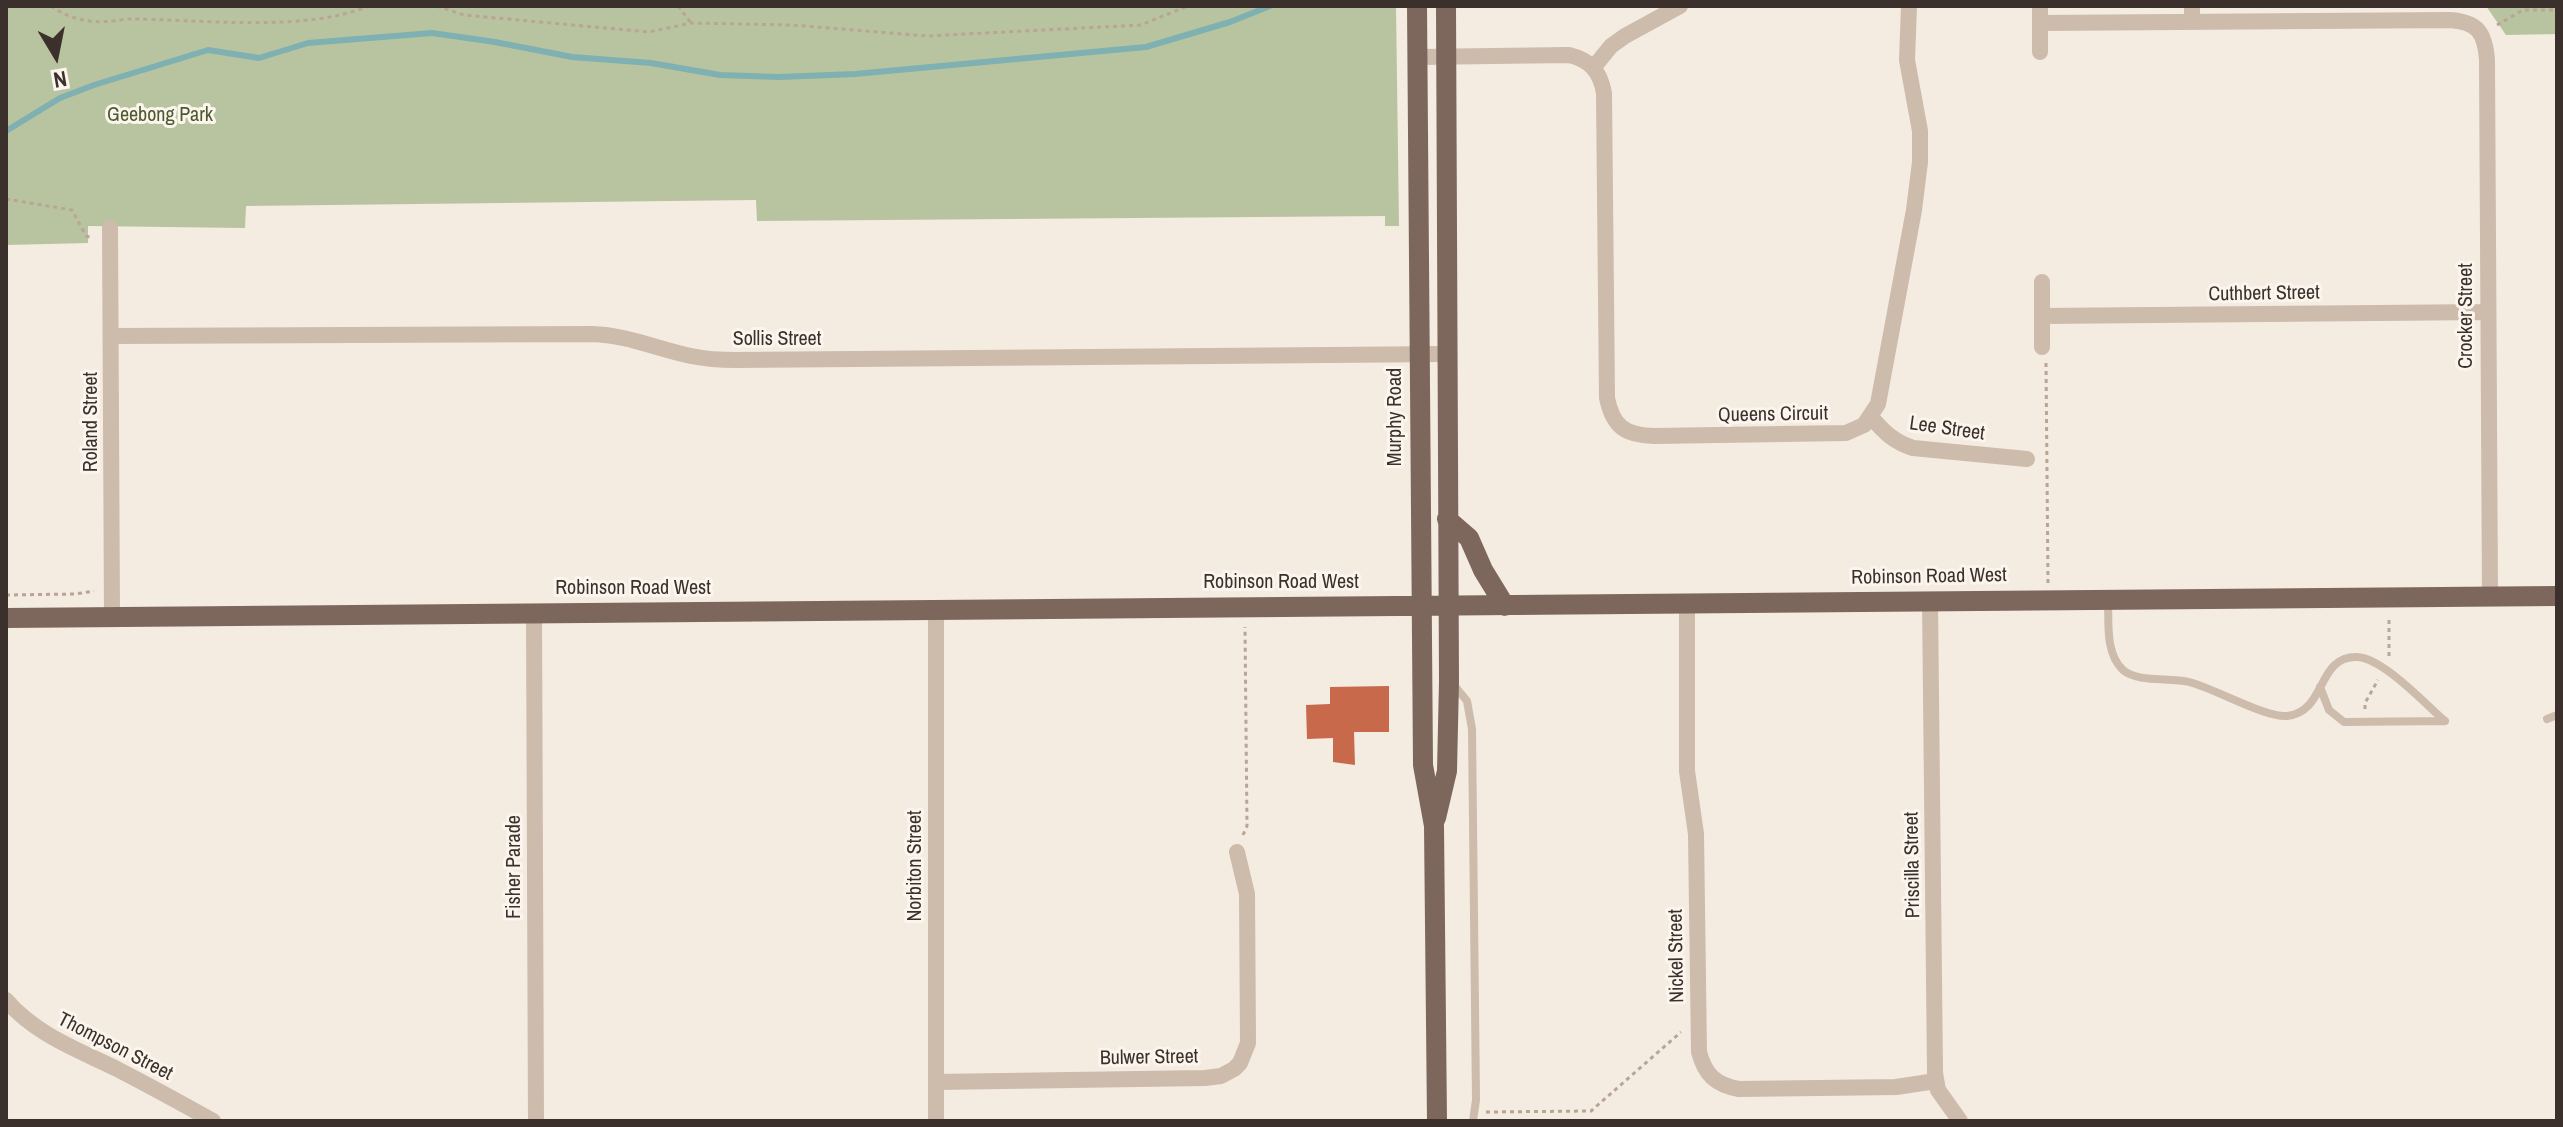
<!DOCTYPE html>
<html>
<head>
<meta charset="utf-8">
<style>
  body { margin:0 }
  #map { position:relative; width:2563px; height:1127px; overflow:hidden; background:#f4ebe1; font-family:"Archivo Narrow",sans-serif }
  canvas { display:block }
  .frame { position:absolute; inset:0; border:8px solid #3b302b; pointer-events:none }
  .north { position:absolute; left:16px; top:16px; width:80px; height:80px; -webkit-text-stroke:6px #fbf5ee; paint-order:stroke; rotate:170deg; font-size:22px; font-weight:700; line-height:32px; text-align:center; color:#3b302b }
  .north::after { content:''; display:block; margin:auto; width:28px; height:36px; background:#3b302b; clip-path:polygon(50% 0,100% 100%,50% 72%,0 100%) }
</style>
</head>
<body>
<div id="map">
<canvas width="2563" height="1127"></canvas>
<div class="frame"></div>
<div class="north">N</div>
</div>
<script>
const context = document.querySelector('canvas').getContext('2d');
context.lineJoin = 'round';
function fillPath(path, color) {
  context.fillStyle = color;
  context.fill(path, 'evenodd');
}
function trace(path, color, width, dash) {
  context.strokeStyle = color;
  context.lineWidth = width;
  context.lineCap = dash ? 'butt' : 'round';
  context.setLineDash(dash || []);
  context.stroke(path);
}
function drawText(font, color, halo, rows, align = 'center') {
  context.font = font + ' "Archivo Narrow",sans-serif';
  context.lineWidth = 6;
  context.setLineDash([]);
  context.textBaseline = 'middle';
  context.strokeStyle = halo;
  context.fillStyle = color;
  for (const [text, x, y, turn = 0] of rows) {
    context.save();
    context.translate(x, y);
    context.rotate((+turn || 0) * Math.PI / 180);
    context.textAlign = isNaN(turn) ? turn : align;
    if (halo) context.strokeText(text, 0, 0);
    context.fillText(text, 0, 0);
    context.restore();
  }
}
fillPath(new Path2D(`
  M6,6h1390l3,220h-14v-10l-628,5 -1,-21 -510,6 -1,22 -157,-2v17l-82,2z
  M2486,6h71v28l-51,1z`), '#b8c4a0');
trace(new Path2D(`
  M6,131l54,-33 34,-13 114,-35 51,8 49,-15 124,-10 63,9 77,15 79,6 69,12 59,2 76,-3 291,-27 84,-25 40,-16`), '#7fb0b2', 6);
fillPath(new Path2D(`
  M1389,686v46h-35l1,33 -22,-3v-24l-26,1 -1,-34 24,-1v-17z`), '#c8694b');
trace(new Path2D(`
  M51,6c24,17 48,18 76,13 72,0 176,14 242,-13
  M437,6l27,9 185,17 42,-9 101,2 135,11 214,-11 47,-19
  M678,6l13,17
  M2497,25l26,-15h34
  M6,199l66,11 14,26 7,2
  M2046,363l2,220
  M6,595l69,-1 19,-3
  M2389,656v-36
  M2365,709v-6l13,-23
  M1243,835l4,-9 -2,-199
  M1486,1112l105,-1 90,-79`), '#b9a596', 3, [4, 4]);
trace(new Path2D(`
  M2108,600c1,23 -3,53 15,70 15,13 47,7 66,12 25,6 76,36 98,34 40,-4 29,-60 70,-59 26,1 68,47 88,64
  M1453,684l14,17 5,28 4,371 -3,21
  M2320,687l9,23 15,12 101,-1
  M2547,719l10,-4`), '#cdbbac', 8);
trace(new Path2D(`
  M2192,6v16
  M2040,23l410,-3c28,2 35,13 37,40l3,537
  M2040,52v-46
  M1418,57l151,-2c21,5 31,16 35,38l3,305c6,29 18,37 47,38l192,-3 18,-8 14,-21 36,-194 6,-48v-31l-13,-71 2,-54
  M1594,67l17,-21 14,-10 55,-30
  M110,228l2,389
  M2042,282v65
  M2042,316l445,-4
  M111,336l481,-2c35,1 65,15 99,22 15,3 30,4 45,4l711,-6
  M1871,417c13,15 23,25 42,31l114,11
  M1930,601l5,472 3,17 22,31
  M1687,603v168l9,63 3,218c6,23 17,33 40,37l157,-2 40,-6
  M936,611v510
  M534,614l2,507
  M6,1000c29,34 70,49 109,68 33,17 66,35 98,53
  M936,1082l269,-4 16,-2 13,-7 6,-6 8,-20 -1,-149 -10,-42`), '#cdbbac', 16);
trace(new Path2D(`
  M1417,6l6,759 11,61 3,295
  M1447,519l22,19 14,32 22,36
  M6,618l2551,-22
  M1436,818l11,-47 2,-90 -3,-675`), '#7d675c', 20);
drawText('20px', '#4a5a2e', '#fbf5ee', [
  ["Geebong Park",160,116]
]);
drawText('20px', '#3b302b', '#fbf5ee', [
  ["Cuthbert Street",2264,294,-1],
  ["Crocker Street",2467,316,-90],
  ["Sollis Street",777,340],
  ["Queens Circuit",1773,415,-1],
  ["Murphy Road",1396,417,-90],
  ["Roland Street",92,422,-90],
  ["Lee Street",1947,429,8],
  ["Robinson Road West",1929,577,-1],
  ["Robinson Road West",1281,583],
  ["Robinson Road West",633,589],
  ["Priscilla Street",1913,865,-91],
  ["Norbiton Street",916,866,-90],
  ["Fisher Parade",515,867,-90],
  ["Nickel Street",1677,956,-91],
  ["Thompson Street",115,1047,27],
  ["Bulwer Street",1149,1058,-1]
]);
</script>
</body>
</html>
